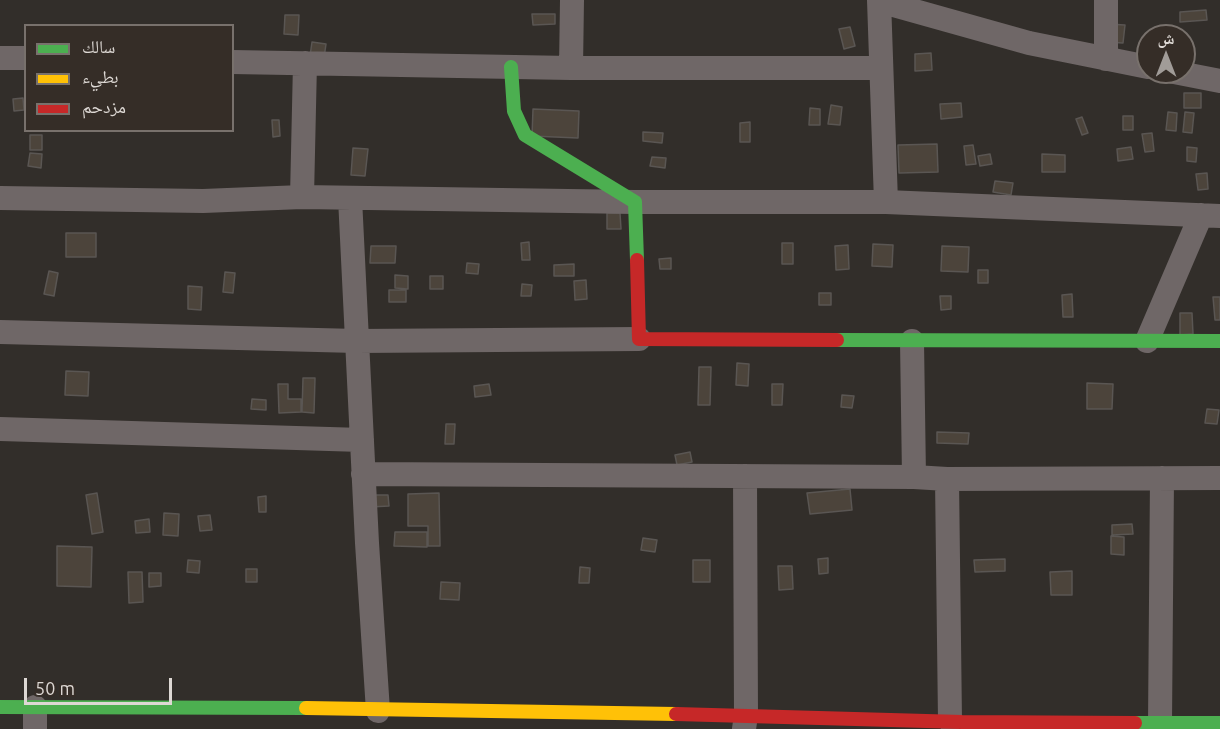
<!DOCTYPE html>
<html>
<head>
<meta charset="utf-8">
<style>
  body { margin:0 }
  #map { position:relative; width:1220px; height:729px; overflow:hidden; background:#322e2a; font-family:Ubuntu,"Noto Naskh Arabic",sans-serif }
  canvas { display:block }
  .legend { position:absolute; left:24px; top:24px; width:210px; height:108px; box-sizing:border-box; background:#352d27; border:2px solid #78716c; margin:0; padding:8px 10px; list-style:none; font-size:18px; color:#ddd8d4 }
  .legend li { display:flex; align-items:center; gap:12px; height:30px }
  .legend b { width:30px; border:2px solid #78716c }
  .north { position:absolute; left:1136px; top:24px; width:60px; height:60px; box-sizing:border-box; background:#352d27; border:2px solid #78716c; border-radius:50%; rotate:0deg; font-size:16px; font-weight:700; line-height:24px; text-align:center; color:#ddd8d4 }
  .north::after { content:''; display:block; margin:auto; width:21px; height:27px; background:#a19c98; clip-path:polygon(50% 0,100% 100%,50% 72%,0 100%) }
  .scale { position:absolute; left:24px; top:678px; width:148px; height:27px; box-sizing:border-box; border:3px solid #ddd8d4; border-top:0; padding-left:8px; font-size:18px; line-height:21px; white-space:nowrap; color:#ddd8d4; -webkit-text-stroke:4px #352d27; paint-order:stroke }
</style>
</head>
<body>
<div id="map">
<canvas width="1220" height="729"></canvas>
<ul class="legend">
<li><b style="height:8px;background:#4caf50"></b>سالك</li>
<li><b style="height:8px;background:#ffc107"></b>بطيء</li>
<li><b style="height:8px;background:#c62828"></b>مزدحم</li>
</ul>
<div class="north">ش</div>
<div class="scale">50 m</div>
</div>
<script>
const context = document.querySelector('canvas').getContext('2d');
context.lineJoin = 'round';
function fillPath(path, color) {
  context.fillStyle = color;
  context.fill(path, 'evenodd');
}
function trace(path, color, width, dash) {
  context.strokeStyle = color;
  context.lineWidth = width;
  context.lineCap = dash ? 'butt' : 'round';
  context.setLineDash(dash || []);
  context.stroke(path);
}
const building = new Path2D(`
  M1206,10l1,10 -27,2v-10z
  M532,14h23v10l-22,1z
  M285,15h14l-1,20 -14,-1z
  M1108,24l17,1 -2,18 -16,-1z
  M850,27l5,19 -11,3 -5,-20z
  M312,42l14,2 -3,21 -14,-2z
  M931,53l1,17 -17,1v-17z
  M1184,93h17v15h-17z
  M23,98l1,12 -10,1 -1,-12z
  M961,103l1,14 -21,2 -1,-15z
  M831,105l11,2 -2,18 -12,-1z
  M810,108l10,1v16h-11z
  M533,109l46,2 -1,27 -46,-2z
  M1168,112l9,1 -1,18 -10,-1z
  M1185,112l9,1 -2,20 -9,-1z
  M1123,116h10v14h-10z
  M1082,117l6,16 -6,2 -6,-16z
  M272,120h7l1,16 -7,1z
  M750,122v20h-10v-19z
  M643,132l20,1 -1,10 -19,-2z
  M1152,133l2,18 -9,1 -3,-18z
  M30,135h12v15h-12z
  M937,144l1,28 -39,1 -1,-28z
  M973,145l3,19 -10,1 -2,-19z
  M1131,147l2,12 -15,2 -1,-12z
  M1187,147l10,1 -1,14 -9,-1z
  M353,148l15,1 -3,27 -14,-1z
  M30,153l12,1 -1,14 -13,-2z
  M990,154l2,10 -12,2 -2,-10z
  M1042,154l23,1v17h-23z
  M652,157l14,1 -1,10 -15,-2z
  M1207,173l1,16 -10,1 -2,-16z
  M995,181l18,2 -2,12 -18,-3z
  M607,213h13l1,16h-14z
  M66,233h30v24h-30z
  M529,242l1,18h-8l-1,-17z
  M782,243h11v21h-11z
  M873,244l20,1 -1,22 -20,-1z
  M848,245l1,24 -13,1 -1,-24z
  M371,246h25l-1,17h-25z
  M942,246l27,1 -1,25 -27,-1z
  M671,258v11h-11l-1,-10z
  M467,263l12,1 -1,10 -12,-1z
  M574,264v12h-20v-11z
  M978,270h10v13h-10z
  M49,271l9,2 -4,23 -10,-2z
  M225,272l10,1 -2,20 -10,-1z
  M395,275l13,1v13l-13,-1z
  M430,276h13v13h-13z
  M586,280l1,19 -12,1 -1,-19z
  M522,284l10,1 -1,11h-10z
  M188,286l14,1 -1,23 -13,-1z
  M389,290h17v12h-17z
  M819,293h12v12h-12z
  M1072,294l1,23h-10l-1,-22z
  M940,296h11v13l-10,1z
  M1213,297h7v23h-5z
  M1180,313h12l1,21 -13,1z
  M737,363l12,1 -1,22 -12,-1z
  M699,367h12l-1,38h-12z
  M66,371l23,1 -1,24 -23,-1z
  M303,378h12l-1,35 -12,-1z
  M1087,383l26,1 -1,25h-25z
  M278,384h10v15h13v13l-22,1z
  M489,384l2,11 -16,2 -1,-11z
  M772,384h11l-1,21h-10z
  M842,395l12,1 -2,12 -11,-1z
  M252,399l14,1v10l-15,-1z
  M1207,409l12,1 -2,14 -12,-1z
  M446,424h9l-1,20h-9z
  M937,432l32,1 -1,11 -31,-1z
  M690,452l2,10 -15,3 -2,-10z
  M850,489l2,21 -42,4 -3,-21z
  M97,493l6,39 -11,2 -6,-39z
  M439,493l1,53h-12v-20h-20v-32z
  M370,495h18l1,11 -19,1z
  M266,496v16h-7l-1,-15z
  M164,513l15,1 -1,22 -15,-1z
  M210,515l2,15 -12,1 -2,-15z
  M149,519l1,13 -14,1 -1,-12z
  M1132,524l1,10 -21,1v-10z
  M395,532h32v15l-33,-1z
  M1111,536l13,1v18l-13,-1z
  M643,538l14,2 -2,12 -14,-2z
  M57,546l35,1 -1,40 -34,-1z
  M828,558v15l-9,1 -1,-15z
  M1005,559v12l-30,1 -1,-12z
  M188,560l12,1 -1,12 -12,-1z
  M693,560h17v22h-17z
  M778,566h14l1,23 -14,1z
  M580,567l10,1 -1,15h-10z
  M246,569h11v13h-11z
  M1072,571v24h-21l-1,-23z
  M128,572h14l1,30 -14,1z
  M149,573h12v13l-12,1z
  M441,582l19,1 -1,17 -19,-1z`);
fillPath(building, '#4c443b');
trace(building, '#5a5653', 1.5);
trace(new Path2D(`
  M879,0l7,202 334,14
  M1106,0v59
  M879,1l150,42 119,24
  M0,58h26
  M232,62l339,6h310
  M571,68l1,-68
  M1174,72l46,9
  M302,197l3,-134
  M0,198l203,3 99,-4 333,5h251
  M350,198l17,345 11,168
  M0,332l357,9 282,-2
  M912,341l2,136
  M1147,341l54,-126
  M0,429l362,11
  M363,474l551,3 33,2 273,-1
  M947,479l3,242
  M35,707v22
  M1160,723l2,-245
  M744,729l2,-14 -1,-239`), '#6f6767', 24);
trace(new Path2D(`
  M511,67l3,44 11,24 110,67 2,58
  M837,340l383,1
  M0,707l306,1
  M1135,723h85`), '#4caf50', 14);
trace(new Path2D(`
  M306,708l370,6`), '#ffc107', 14);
trace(new Path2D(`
  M637,260l2,79 198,1
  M676,714l286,8 173,1`), '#c62828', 14);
</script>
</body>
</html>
